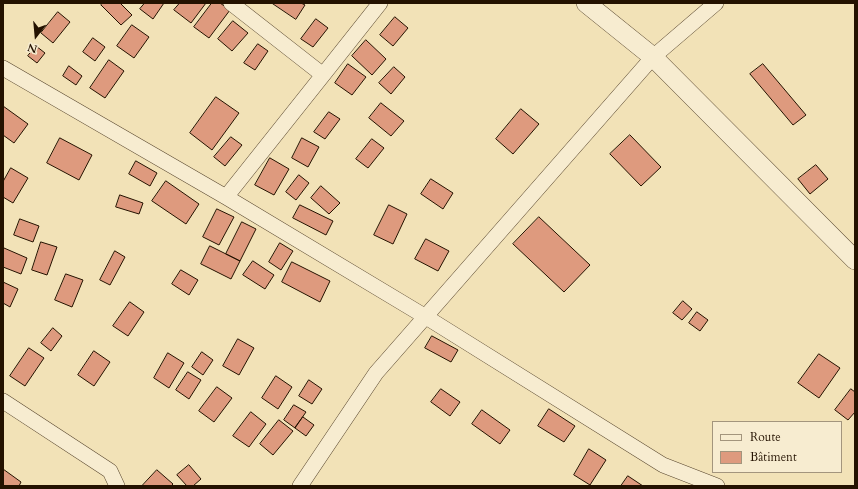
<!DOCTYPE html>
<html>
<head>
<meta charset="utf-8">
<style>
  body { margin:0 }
  #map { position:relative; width:858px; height:489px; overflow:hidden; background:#f2e2b7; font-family:Cardo,serif }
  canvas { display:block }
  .frame { position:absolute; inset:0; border:4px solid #241200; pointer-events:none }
  .legend { position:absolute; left:712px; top:421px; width:130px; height:52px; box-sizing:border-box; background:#f7ecd0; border:1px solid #a3957d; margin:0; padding:5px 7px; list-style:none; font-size:12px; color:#241200 }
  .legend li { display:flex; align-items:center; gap:8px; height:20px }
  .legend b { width:20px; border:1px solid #a3957d }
  .north { position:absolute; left:16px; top:16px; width:40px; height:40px; -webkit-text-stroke:3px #f7ecd0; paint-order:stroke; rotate:196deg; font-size:11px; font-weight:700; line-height:16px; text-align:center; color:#241200 }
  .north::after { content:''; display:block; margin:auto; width:14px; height:18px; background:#241200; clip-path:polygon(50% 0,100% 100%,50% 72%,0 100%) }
</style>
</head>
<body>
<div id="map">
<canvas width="858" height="489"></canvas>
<div class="frame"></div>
<ul class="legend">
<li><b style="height:5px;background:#f7ecd0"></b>Route</li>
<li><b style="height:11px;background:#de9a7e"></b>Bâtiment</li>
</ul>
<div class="north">N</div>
</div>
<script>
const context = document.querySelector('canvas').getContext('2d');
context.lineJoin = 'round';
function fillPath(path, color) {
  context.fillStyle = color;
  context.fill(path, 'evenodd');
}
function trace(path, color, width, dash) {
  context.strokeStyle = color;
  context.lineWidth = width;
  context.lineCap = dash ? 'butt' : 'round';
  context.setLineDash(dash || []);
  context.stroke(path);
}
const building = new Path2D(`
  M103,3h17l12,12 -11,10 -20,-20z
  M145,3h19l-11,16 -13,-10z
  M180,3h26l-15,20 -17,-13z
  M212,3h8l10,7 -21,28 -15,-11z
  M272,3h29l4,2 -9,14z
  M58,12l12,10 -17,21 -12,-10z
  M395,17l13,11 -15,18 -13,-11z
  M316,19l12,9 -15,19 -12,-8z
  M233,21l15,12 -16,18 -14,-12z
  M132,25l17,12 -15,21 -17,-12z
  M93,38l12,9 -10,14 -12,-9z
  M366,40l20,19 -14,16 -20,-19z
  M258,44l10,7 -13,19 -11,-7z
  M36,46l9,7 -8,10 -9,-7z
  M109,60l15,11 -19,27 -15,-10z
  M348,64l18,13 -14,18 -17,-12z
  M763,64l43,51 -13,10 -43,-51z
  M69,66l13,10 -6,9 -13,-9z
  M394,67l11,10 -14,17 -12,-11z
  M216,97l23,16 -27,37 -22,-17z
  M381,103l23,18 -13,15 -22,-18z
  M3,106l25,18 -14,19 -11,-8z
  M521,109l18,15 -26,30 -17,-15z
  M329,112l11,7 -15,20 -11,-7z
  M630,135l31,32 -20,19 -31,-32z
  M231,137l11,8 -17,21 -11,-9z
  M60,138l32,17 -13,25 -32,-17z
  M302,138l17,9 -11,20 -16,-9z
  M372,139l12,9 -16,20 -12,-9z
  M270,158l19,11 -15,26 -19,-10z
  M136,161l21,12 -7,13 -21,-12z
  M816,165l12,14 -18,15 -12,-15z
  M11,168l17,10 -15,25 -10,-6v-15z
  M299,175l10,8 -13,17 -10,-8z
  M431,179l22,14 -10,16 -22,-15z
  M166,181l33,23 -13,20 -34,-23z
  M321,186l19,17 -11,11 -18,-16z
  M120,195l23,8 -4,11 -23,-7z
  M300,205l33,16 -7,14 -33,-17z
  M389,205l18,9 -14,30 -19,-9z
  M217,209l17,8 -15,28 -16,-8z
  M539,217l51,48 -26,27 -51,-48z
  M20,219l19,7 -6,16 -19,-7z
  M242,222l14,7 -16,32 -14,-7z
  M426,239l23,12 -11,20 -23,-12z
  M41,242l16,5 -10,28 -15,-5z
  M280,243l13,8 -12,19 -12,-8z
  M210,246l30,15 -9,18 -30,-15z
  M4,248l23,10 -6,16 -18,-7z
  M115,251l10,6 -15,28 -10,-5z
  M253,261l21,14 -9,14 -22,-14z
  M292,262l38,19 -10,21 -38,-20z
  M181,270l17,10 -9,15 -17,-11z
  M66,274l17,6 -11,27 -17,-7z
  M3,282l15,7 -8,18 -7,-4z
  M683,301l9,8 -10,11 -9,-7z
  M130,302l14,10 -16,24 -15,-10z
  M697,312l11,8 -8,11 -11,-8z
  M53,328l9,8 -11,15 -10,-8z
  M432,336l26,14 -7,12 -26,-14z
  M238,339l16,9 -15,27 -16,-9z
  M29,348l15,10 -19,28 -15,-10z
  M94,351l16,11 -16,24 -16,-11z
  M202,352l11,8 -10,15 -11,-8z
  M168,353l16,10 -15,25 -15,-10z
  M819,354l21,14 -21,30 -21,-15z
  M188,372l13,8 -12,19 -13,-9z
  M276,376l16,11 -14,22 -16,-11z
  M309,380l13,9 -10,15 -13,-8z
  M217,387l15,11 -18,24 -15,-11z
  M441,389l19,13 -10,14 -19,-14z
  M851,389l4,3v20l-7,8 -13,-10z
  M294,405l12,7 -11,16 -11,-8z
  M549,409l26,17 -11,16 -26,-16z
  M482,410l28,20 -10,14 -28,-20z
  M251,412l15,12 -17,23 -16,-11z
  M303,417l11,8 -8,11 -11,-8z
  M279,420l14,11 -20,24 -13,-11z
  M589,449l17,11 -16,25 -16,-10z
  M189,465l12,14 -8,7h-6l-10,-11z
  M3,469l18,13 -2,4h-16z
  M157,470l16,14 -2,2h-29z
  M628,476l15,10h-22z`);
fillPath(building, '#de9a7e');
trace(building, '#241200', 1);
const minor = new Path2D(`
  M231,3l92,72 57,-72
  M3,68l223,129 200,120 237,148 54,21
  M226,197l97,-122
  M3,401l107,70 7,15
  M300,486l76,-113 277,-316 63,-54`);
const tertiary = new Path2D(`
  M586,3l67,54 202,203`);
trace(minor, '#58462e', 16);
trace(tertiary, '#58462e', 20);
trace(minor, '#f7ecd0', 15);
trace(tertiary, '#f7ecd0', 19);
</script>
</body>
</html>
